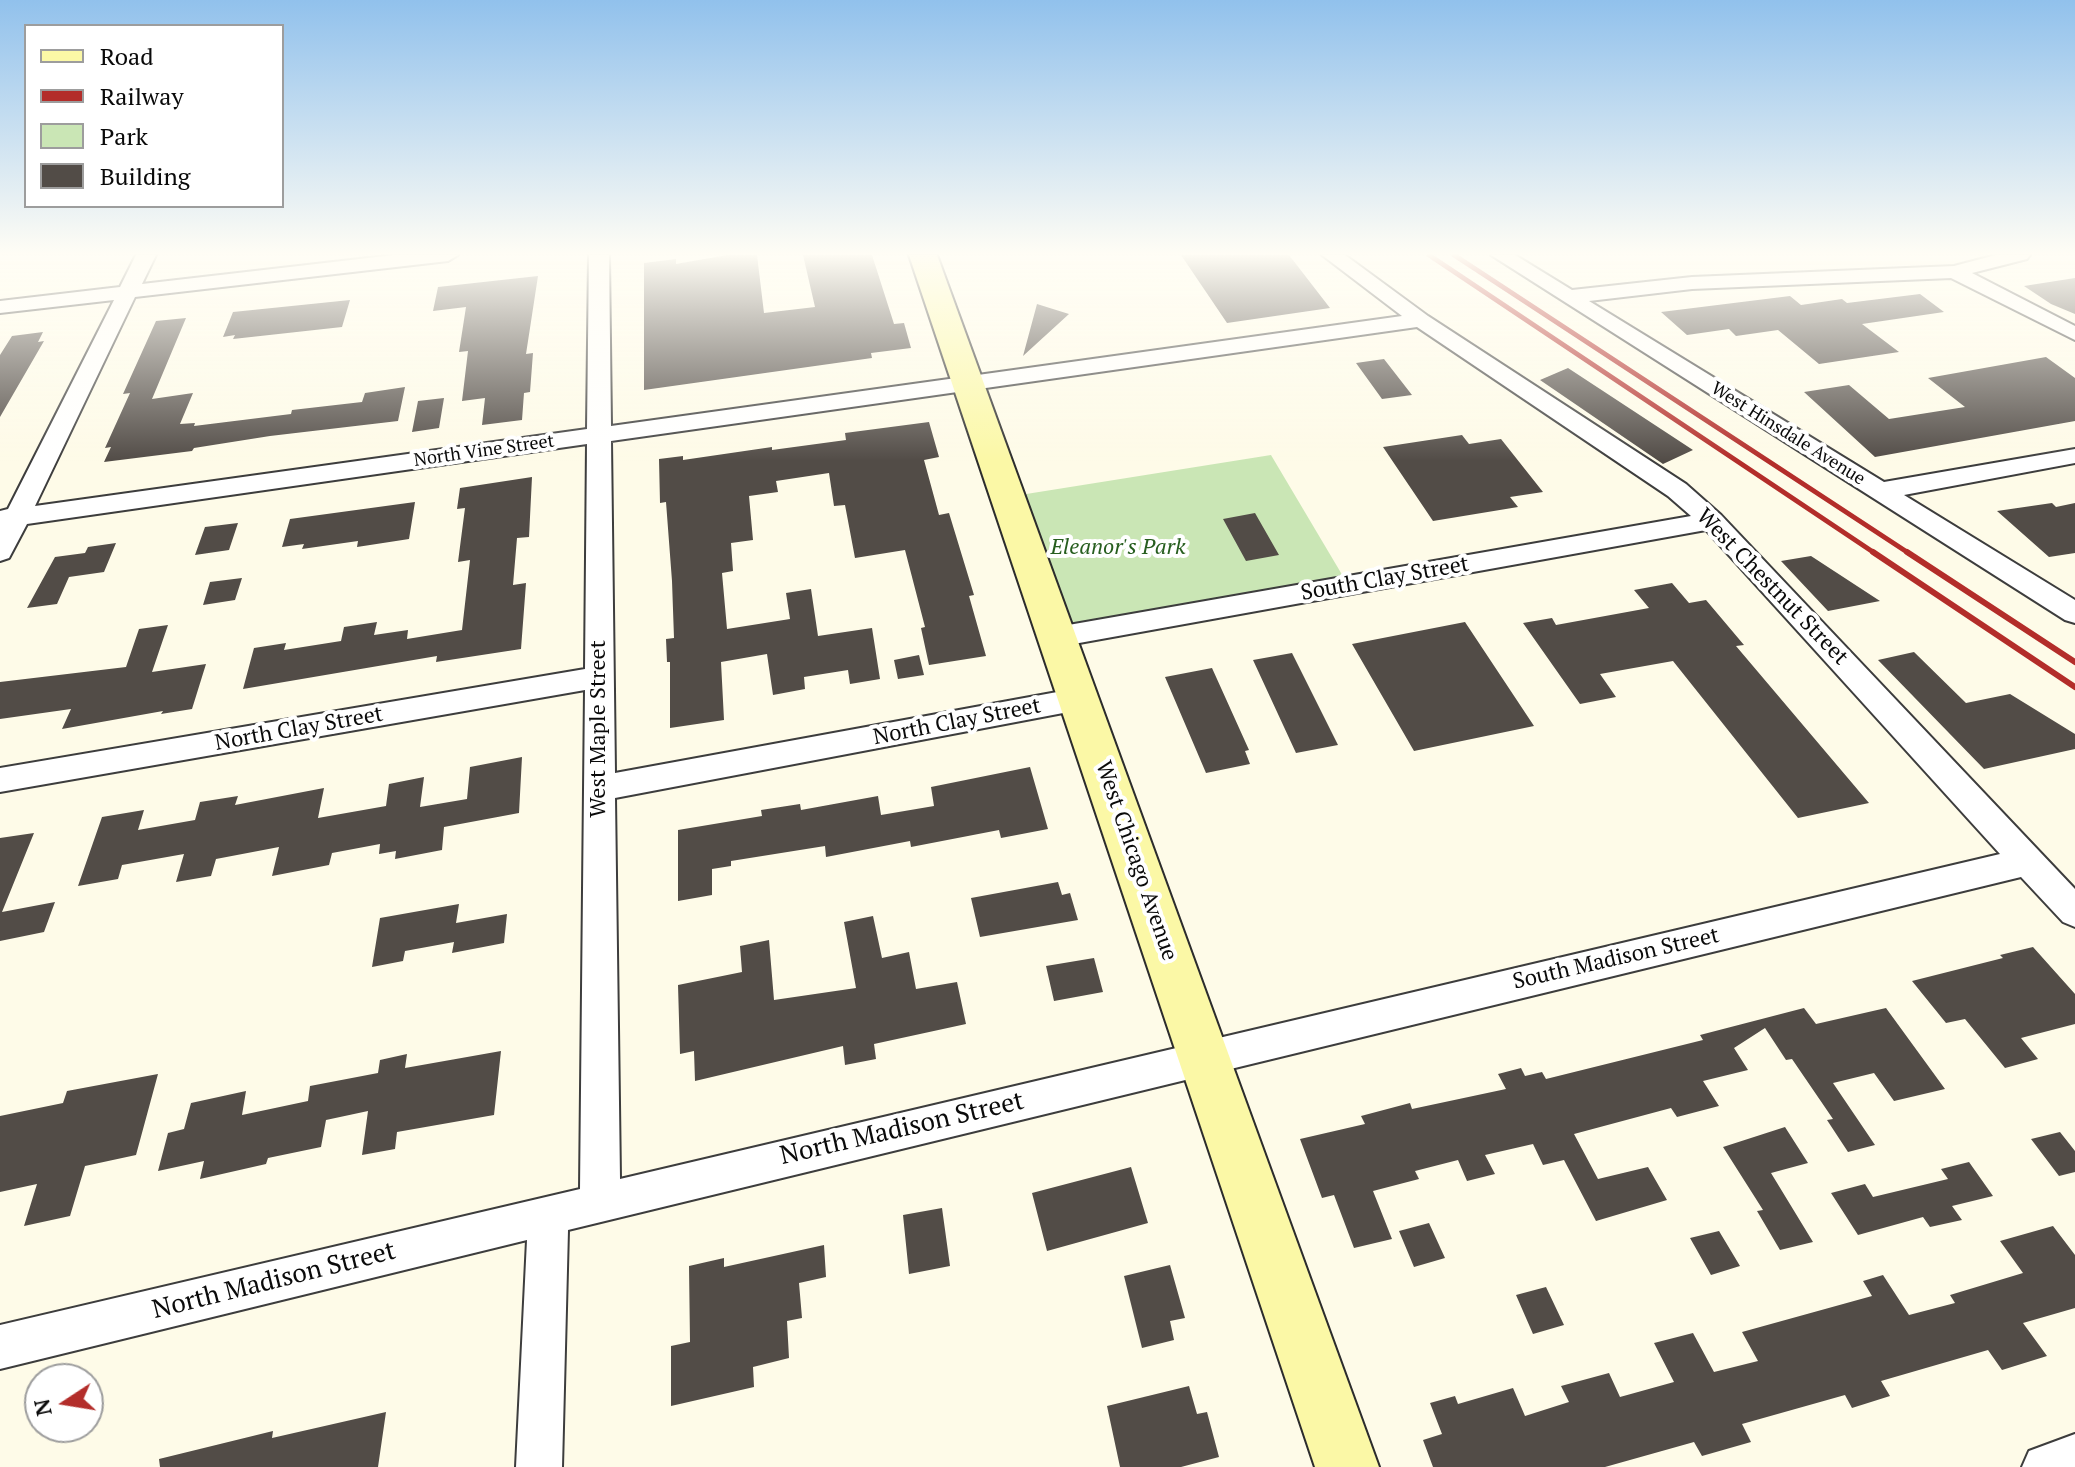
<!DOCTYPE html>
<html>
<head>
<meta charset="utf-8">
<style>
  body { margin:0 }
  #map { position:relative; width:2075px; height:1467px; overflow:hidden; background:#fefbe8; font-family:"PT Serif",serif }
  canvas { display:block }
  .legend { position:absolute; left:24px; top:24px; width:260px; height:184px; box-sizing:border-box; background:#fff; border:2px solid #9d9d9d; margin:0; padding:10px 14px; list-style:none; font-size:24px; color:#0a0a0a }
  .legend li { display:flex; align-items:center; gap:16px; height:40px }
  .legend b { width:40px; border:2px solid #9d9d9d }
  .north { position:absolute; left:24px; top:1363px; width:80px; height:80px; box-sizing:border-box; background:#fff; border:2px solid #9d9d9d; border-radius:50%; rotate:258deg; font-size:22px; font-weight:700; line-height:32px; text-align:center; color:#0a0a0a }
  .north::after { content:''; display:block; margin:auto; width:28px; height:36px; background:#b32d2a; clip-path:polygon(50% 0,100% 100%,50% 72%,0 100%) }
</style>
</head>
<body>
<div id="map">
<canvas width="2075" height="1467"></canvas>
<ul class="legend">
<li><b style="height:10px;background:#fbf8a6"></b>Road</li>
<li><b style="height:10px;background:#b32d2a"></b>Railway</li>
<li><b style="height:22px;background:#cae6b5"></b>Park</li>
<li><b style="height:22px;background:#524c47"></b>Building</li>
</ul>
<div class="north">N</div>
</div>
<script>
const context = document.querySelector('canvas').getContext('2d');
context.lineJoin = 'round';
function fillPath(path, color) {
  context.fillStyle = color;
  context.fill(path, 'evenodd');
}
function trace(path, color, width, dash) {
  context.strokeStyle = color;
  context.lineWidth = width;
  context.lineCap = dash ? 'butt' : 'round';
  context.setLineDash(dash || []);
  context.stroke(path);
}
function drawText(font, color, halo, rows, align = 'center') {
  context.font = font + ' "PT Serif",serif';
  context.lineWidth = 8;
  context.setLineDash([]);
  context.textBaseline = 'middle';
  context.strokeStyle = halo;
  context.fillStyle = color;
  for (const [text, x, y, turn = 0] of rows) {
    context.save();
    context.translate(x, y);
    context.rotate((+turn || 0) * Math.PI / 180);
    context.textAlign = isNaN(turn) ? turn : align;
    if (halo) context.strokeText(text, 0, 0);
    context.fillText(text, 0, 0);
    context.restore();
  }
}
fillPath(new Path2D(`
  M1271,455l73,123 -278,47 -46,-130z`), '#cae6b5');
fillPath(new Path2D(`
  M727,255h30l7,58 51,-6 -12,-52h69l22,69 10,-1 7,25 -40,5 1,5 -228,32v-127l32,-4v5z
  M1181,255h108l41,53 -103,15z
  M538,276l-12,78 7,-1 -3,39 -6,1 -2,27 -40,5 3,-27 -23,3 6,-50 -9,1 7,-45 -33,4 5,-24z
  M2075,278v36l-24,-10 -27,-18z
  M1920,294l24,18 -82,12 37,28 -80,12 -41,-34 -42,6 -7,-7 -42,6 -26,-23 129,-16 11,9 41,-6 5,4z
  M350,300l-8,27 -109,12 2,-4 -12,2 10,-25z
  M1037,304l32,10 -46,42z
  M186,318l-34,81 41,-6 -13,31 15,-1 -1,3 97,-12 1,-4 70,-8 3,-9 40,-6 -7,34 -128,15 -76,12 -2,3 -88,11 7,-15 -6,1 25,-55 -7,1 33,-73z
  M43,332l-5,10 6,-1 -44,76v-62l12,-19z
  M2046,357l29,21v43l-200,36 -71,-65 45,-7 40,34 76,-12 -37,-29z
  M1384,359l28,36 -30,4 -26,-36z
  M1568,368l125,82 -30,14 -123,-84z
  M444,398l-5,30 -27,4 6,-31z
  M929,422l10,35 -15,3 15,55 10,-2 25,82 -5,1 17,60 -57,9 -8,-37 4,-1 -20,-77 -50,8 -10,-53 -11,1 -5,-33 -53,8 2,11 -29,4 4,44 -22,3 2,28 -11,2 5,56 63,-10 -4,-26 25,-4 7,47 54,-8 8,51 -30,5 -2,-14 -44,7 1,12 -32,6 -6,-41 -46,8 3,58 -54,8v-66h-3l-1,-23 8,-1 -2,-57 -6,-79 -6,1 -1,-44 24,-3v4l89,-13v3l74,-10 -1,-7z
  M1462,435l7,9 32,-5 42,53 -33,5 8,10 -85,14 -50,-74z
  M532,477l-3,60 -12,1 -4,47 13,-2 -5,66 -85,13 1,-6 -194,33 11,-41 32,-5 -2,7 57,-9 3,-14 33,-5 -3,13 34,-5 -1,9 55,-9 8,-70 -12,2 7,-54 -8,1 3,-21z
  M415,502l-6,37 -52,8 1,-6 -56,8 2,-5 -22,3 8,-28z
  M2052,503l4,4 19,-4v50l-26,4 -52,-46z
  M1255,513l24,42 -33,6 -23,-42z
  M238,523l-9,27 -34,5 10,-28z
  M116,543l-12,29 -35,5 -12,27 -30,4 28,-51 30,-4 3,-6z
  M1811,556l69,45 -52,10 -47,-50z
  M242,578l-7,22 -32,5 7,-23z
  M1672,583l17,20 17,-3 38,45 -8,1 133,157 -71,15 -125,-157 -73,13 16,23 -36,7 -57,-81 29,-5 4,7 93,-17 -15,-18z
  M1465,622l69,104 -120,25 -62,-107z
  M168,625l-16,47 54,-8 -14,45 -31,5 2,-3 -101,18 9,-20 -71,10v-37l126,-15 13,-38z
  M1914,652l52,51 44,-9 65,40v15l-91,20 -106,-109z
  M1292,653l46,92 -42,8 -43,-93z
  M919,655l5,20 -26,4 -4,-19z
  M1212,668l37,82 -4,1 5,13 -44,9 -41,-96z
  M522,757l-3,56 -75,14 -2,23 -47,9 1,-8 -17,3 1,-10 -48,9 -3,12 -57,11 7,-29 -63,12 -5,17 -35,6 8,-28 -62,11 -4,14 -40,7 24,-69 42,-7 -6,20 57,-10 5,-18 38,-6 -3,9 89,-17 -6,30 68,-12 3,-22 35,-7 -4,30 47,-8 3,-32z
  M1030,767l18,62 -47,9 -2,-8 -88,17 -1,-6 -84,16 -1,-11 -94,15v5l-19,3v26l-34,6v-71l84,-14 -1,-6 39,-6 1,6 77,-14 3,19 53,-9 -3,-19z
  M34,833l-32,79 53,-10 -11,30 -44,9v-103z
  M1058,882l4,13 8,-2 8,27 -98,17 -9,-39z
  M459,904l-3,19 51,-9 -3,29 -52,10 2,-11 -49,9 -2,10 -31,6 8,-49z
  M873,916l9,42 27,-6 7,37 41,-7 9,42 -92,20 2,15 -31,6 -2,-19 -148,35 -1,-30 -14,3 -2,-69 64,-13 -2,-26 29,-6 5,60 82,-12 -12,-66z
  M2033,947l42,47v30l-54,14 17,21 -33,9 -40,-49 -19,4 -34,-42 91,-23 -3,-3z
  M1094,958l9,34 -49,9 -8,-35z
  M1804,1008l12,16 70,-16 59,81 -51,12 -20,-28 -41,10 42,62 -27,7 -21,-32 6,-1 -41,-60 -6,1 -21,-32 -31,20 14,22 -45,11 16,25 -42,11 -6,-9 -97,26 24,45 50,-12 19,33 -71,21 -32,-61 -21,5 -10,-21 -48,11 10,19 -28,7 -9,-21 -43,11 4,8 -46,12 19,48 -38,9 -20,-53 -12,3 -22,-59 65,-15 -4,-8 49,-13 2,6 94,-20 -8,-15 23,-6 4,8 17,-4 4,7 157,-39 -3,-5z
  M501,1051l-7,64 -97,17 -2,17 -33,6 6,-44 -42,9 -5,27 -53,11 -2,6 -66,15 4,-18 -46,10 10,-38 16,-4 7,-26 55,-12 -4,24 66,-14 2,-15 68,-13 2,-13 27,-6 -2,14z
  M158,1074l-22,81 -51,11 -15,50 -46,10 13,-42 -37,8v-76l63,-13 4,-12z
  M1785,1127l23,36 -37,10 42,69 -33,8 -23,-39 6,-1 -40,-63z
  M2060,1132l15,19v21l-16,4 -28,-37z
  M1969,1162l24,34 -41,10 10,14 -32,7 -7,-10 -65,18 -27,-42 34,-9 8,13 75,-18 -7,-10z
  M1131,1167l17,56 -101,28 -15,-58z
  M942,1208l8,58 -41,8 -6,-59z
  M1429,1223l16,35 -31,9 -15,-36z
  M2053,1226l22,29v53l-52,15 24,33 -45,14 -14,-20 -107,31 9,15 -38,12 -7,-13 -103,29 9,18 -49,14 -8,-14 -89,25h-172l-10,-27 19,-6 -12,-31 25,-7 3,8 55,-16 12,28 44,-14 -8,-16 48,-13 11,24 54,-15 -20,-39 39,-10 21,39 44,-11 -16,-29 130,-36 -9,-15 20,-6 26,40 46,-12 -5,-8 73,-22 -23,-32z
  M1719,1231l21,35 -29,9 -21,-37z
  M824,1245l2,32 -27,6 3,35 -15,3 2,37 -36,9 1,20 -83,19v-60l19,-4 -1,-76 35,-8v9z
  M1170,1265l15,53 -15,3 4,19 -32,8 -18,-72z
  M1546,1287l18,38 -31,9 -17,-39z
  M1189,1386l8,28 10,-2 12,45 -38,10h-61l-13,-61z
  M386,1412l-8,55h-218l-1,-8 114,-28 -1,7z`), '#524c47');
const minor = new Path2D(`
  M136,255h20l-14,29 252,-29h64l-10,6 -313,36 -100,209 552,-77 2,-174h20l2,171 791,-110 -80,-61h23l83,61 258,168 35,31 354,374v38l-12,-5 -42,-45 -1453,353 -6,237h-46l11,-227 -527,129v-44l580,-136 5,-499 -585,102v-24l585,-99 2,-225 -560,80 -18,34 -9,3v-50l8,-2 106,-209 -114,13v-12l120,-14zM1417,327l251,169 23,20 -634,111 -10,3 -4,7 4,7 10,3 649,-117 294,324 -1380,325 -5,-381 464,-88 10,-3 5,-8 -5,-8 -10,-3 -464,85 -4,-332z
  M1491,255h24l57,35 120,-13 262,-11 42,-11h34l-3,4 -55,14 103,53v14l-124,-62 -259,11 -103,12 295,181 191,-33v14l-171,32 171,105v23l-10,-3z
  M2075,1434v33h-53l7,-16z`);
const secondary = new Path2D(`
  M909,255h28l442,1212h-64z`);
trace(minor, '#3d3d3d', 4);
trace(secondary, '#2c2c2c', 4);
fillPath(minor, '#fff');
fillPath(secondary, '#fbf8a6');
trace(new Path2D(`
  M1429,255l447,299
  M1454,255l456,299`), '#b32d2a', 5);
trace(new Path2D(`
  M1873,552l202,135
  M1907,552l168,110`), '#b32d2a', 6);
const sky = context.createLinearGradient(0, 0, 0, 461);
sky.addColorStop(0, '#91c1ec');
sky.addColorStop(0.55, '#fffdf5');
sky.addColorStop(1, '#fffdf500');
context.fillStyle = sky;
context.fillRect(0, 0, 2075, 461);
drawText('18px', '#0a0a0a', '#fff', [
  ["West Hinsdale Avenue",1788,434,32],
  ["North Vine Street",484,451,-8]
]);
drawText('italic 22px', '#275e1f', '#fff', [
  ["Eleanor's Park",1118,548]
]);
drawText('22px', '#0a0a0a', '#fff', [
  ["South Clay Street",1385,579,-10],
  ["West Chestnut Street",1772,587,46],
  ["North Clay Street",957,722,-11],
  ["North Clay Street",299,729,-10],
  ["West Maple Street",599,729,-90],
  ["West Chicago Avenue",1136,861,71],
  ["South Madison Street",1616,959,-13]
]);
drawText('26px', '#0a0a0a', '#fff', [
  ["North Madison Street",902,1129,-13],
  ["North Madison Street",274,1281,-14]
]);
</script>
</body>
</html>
